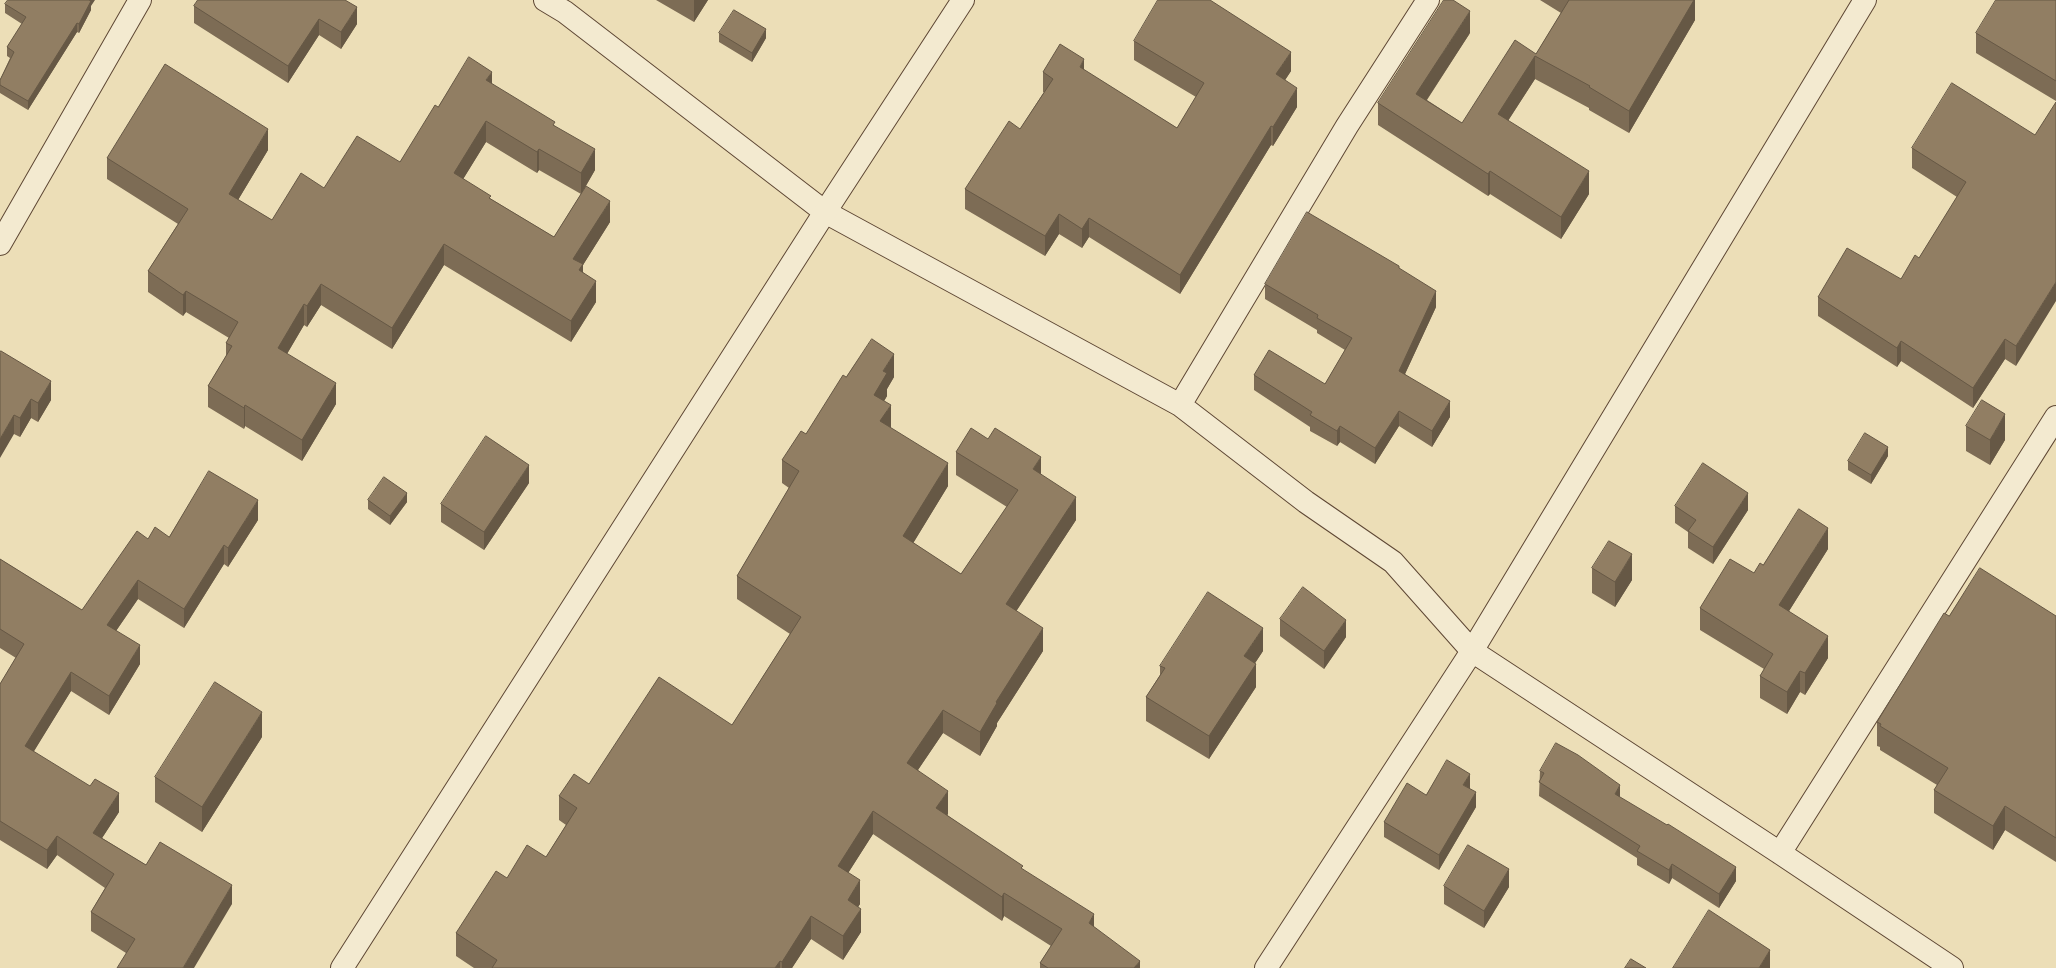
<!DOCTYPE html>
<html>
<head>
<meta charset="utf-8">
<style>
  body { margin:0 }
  canvas { display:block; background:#ecdeb7 }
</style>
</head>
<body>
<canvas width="2056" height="968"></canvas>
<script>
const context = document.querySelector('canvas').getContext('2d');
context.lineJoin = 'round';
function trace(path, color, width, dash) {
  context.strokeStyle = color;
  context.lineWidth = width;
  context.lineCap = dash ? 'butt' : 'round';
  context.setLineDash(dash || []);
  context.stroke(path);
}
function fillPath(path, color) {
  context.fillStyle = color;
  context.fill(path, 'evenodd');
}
const minor = new Path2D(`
  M545,0l20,12 260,200 355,193 126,97 87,60 79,89 308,202 172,115
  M0,244l140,-244
  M1180,405l167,-279 81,-126
  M1780,853l276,-436
  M1266,968l206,-317 393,-651`);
const tertiary = new Path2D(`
  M342,968l483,-756 138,-212`);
trace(minor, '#5e4734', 24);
trace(tertiary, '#5e4734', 24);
trace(minor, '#f3ead0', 22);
trace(tertiary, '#f3ead0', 22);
fillPath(new Path2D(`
  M198,0l159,24 -16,25 -22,-14 -31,48 -94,-60v-17z
  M656,0h52l-14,22z
  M1540,0h155v20l-66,113 -40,-23v-2l-54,-29 -27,42 81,73 -28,45 -71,-45 -2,2 -110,-71v-22l92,-70 -43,67 35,23 74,-69 25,-41z
  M2056,0v101l-80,-48v-20z
  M5,4l86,2v4l-12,23 -2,-1 -49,78 -28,-17v-13l10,-22 -3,-2v-9l15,-23 -17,-11z
  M719,33l47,5 -14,24 -33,-20z
  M1134,41l157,30 -6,9 12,27 -24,39 -2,-1 -91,149 -91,-57 -7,11 -23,-14 -14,22 -80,-47v-20l55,-60 24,-37h-1v-20l41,-2 93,58 19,-31 -62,-37z
  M492,84l63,42 40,44 -13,23 28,29 -27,43v7l13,30 -25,40 -127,-77 -52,84 -71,-44 -14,22 -3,-2 -17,29 49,50 -34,57 -57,-35 -1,3 -36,-22v-21l18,-30v-13l3,-5 -43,-26 -3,4 -35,-24v-21l30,-47 -71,-45v-21l161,-8 -30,50 34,20 52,-32 76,-26 38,-55zM486,142l51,31 2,-3 42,24 -27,43 -63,-38 -28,-20z
  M2035,135l-19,231 -11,-7 -32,49 -72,-47 -4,6 -79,-51v-19l83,-18 18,-21 38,-61 -45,-29v-20z
  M1399,268l37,39 -31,67 45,43 -18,30 -33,-21 -24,38 -35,-22 -3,4 -27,-15v-4l-56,-37v-15l71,9 20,-34 -28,-17v-3l-52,-31v-15z
  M0,353l51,47 -13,22 -7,-4 -11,19 -6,-3z
  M846,377h48l-7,12v7l-3,5 7,27 57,58 -35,57 48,31 46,-67 -51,-32v-23l85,22 35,46 -60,91 27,40 -46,72v3l-17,30 -37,-23 -25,37 30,44 -1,1 76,55 71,57 46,41h-100v-5l11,-17 -47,-30 -2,5 -129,-87 -25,39 12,31 -2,3 3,25 -18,28 -32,-21 -19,29h-318l-18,-12v-23l51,-55 39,-21 20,-32 -7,-5v-24l173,-71 58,-91 -53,-35v-23l52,-88 -7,-5v-23l24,-26z
  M1966,426l39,14 -15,25 -24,-14z
  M1888,456l-17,28 -23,-14v-9z
  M529,483l-45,67 -43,-28v-18z
  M368,500l39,2 -17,23 -22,-16z
  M1675,506l73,4 -35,54 -25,-16v-16l-13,-9z
  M258,520l-30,47 -4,-3 -40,64 -46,-29 -22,32 24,33 -31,51 -38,-24 -38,61 86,60 -17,26 44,27 86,39 -106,49 -35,-22v-19l14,-24 -48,-33 -10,14 -47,-29v-156l16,-26 -16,-10v-89l82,51 66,-71 21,-2z
  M1828,549l-39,62 39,47 -23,37 -5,-3 -13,22 -27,-16v-22l4,-7 -64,-39v-22l54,-35 9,-8z
  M1592,568l40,12 -17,27 -23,-14z
  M1949,616h107v246l-51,-32 -12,20 -59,-37v-23l3,-5 -57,-35v-3l-3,-1v-24z
  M1280,619l66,18 -22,32 -44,-33z
  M1263,651l-8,12 1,24 -47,72 -63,-38v-24l14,-22v-9z
  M262,737l-60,95 -47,-30v-25z
  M1540,771l80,27 116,83 -17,27 -47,-30 -3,6 -32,-19v-7l-98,-62z
  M1470,789l6,18 -37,63 -55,-33v-15l42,-27z
  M1444,886l65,1 -25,41 -40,-24z`), '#7d6c55');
fillPath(new Path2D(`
  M89,0h6l-4,6v4l-12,23v-9z
  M694,0h14l-14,22z
  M1694,0h1v20l-66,113v-22z
  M357,7v17l-16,25v-17z
  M1470,11v22l-54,83v-22z
  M319,19v16l-31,48v-17z
  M77,23v9l-49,78v-9z
  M766,29v9l-14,24v-9z
  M1291,52v19l-15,23v-20z
  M1535,56v23l-37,57v-22z
  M1084,59v19l-4,-11z
  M492,72v21l-6,-13z
  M1297,88v19l-24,39v-19z
  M486,121v21l-32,52v-21z
  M1271,126v19l-91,149v-19z
  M268,129v21l-39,65v-21z
  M539,149v21l-2,3v-21z
  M595,149v21l-14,24v-21z
  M1490,171v23l-2,2v-22z
  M1589,171v23l-28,45v-22z
  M610,201v21l-27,43v20l-10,-26z
  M1059,214v20l-14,22v-20z
  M1089,218v19l-7,11v-19z
  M444,244v21l-52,84v-21z
  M596,281v21l-25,40v-21z
  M2056,282v19l-40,65v-20z
  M321,284v21l-14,22v-21z
  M186,291v21l-3,4v-21z
  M1436,291v16l-37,80v-16z
  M304,304v21l-26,44v-21z
  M2005,339v20l-32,49v-20z
  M1901,341v20l-4,6v-19z
  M894,354v23l-7,12v7l-13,22v-23l9,-24z
  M51,381v19l-13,22v-19z
  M336,383v21l-34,57v-21z
  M31,399v19l-11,19v-19z
  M1450,401v16l-18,30v-16z
  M245,405v21l-1,3v-21z
  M891,405v23l-11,-7z
  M1399,411v15l-24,38v-16z
  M2005,414v26l-15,25v-25z
  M14,415v19l-14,24v-19z
  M1340,426v16l-3,4v-15z
  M1888,447v9l-17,28v-9z
  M1041,457v23l-8,-11z
  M948,463v23l-45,74v-24z
  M529,465v18l-45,67v-18z
  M407,493v9l-17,23v-9z
  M1748,493v17l-35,54v-17z
  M1076,497v23l-70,107v-23z
  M258,500v20l-30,47v-19z
  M1828,528v21l-49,78v-22z
  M224,545v19l-40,64v-19z
  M1632,554v26l-17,27v-25z
  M138,580v19l-31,45v-19z
  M1346,620v17l-22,32v-18z
  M1043,628v23l-46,72v3l-17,30v-24l16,-30z
  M1263,628v23l-19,29v-24z
  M1828,636v22l-23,37v-22z
  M140,645v19l-31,51v-19z
  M1256,664v23l-47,72v-23z
  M1800,671v21l-13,22v-22z
  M71,672v19l-46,75v-20z
  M943,710v23l-36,53v-23z
  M262,712v25l-60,95v-25z
  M1470,774v15l-7,-4z
  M1620,785v14l-5,-5z
  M948,791v23l-12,17v-23z
  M1476,792v15l-37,63v-15z
  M119,793v19l-26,40v-19z
  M2005,806v24l-12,20v-24z
  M873,811v23l-35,55v-23z
  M57,836v19l-10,14v-19z
  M1672,864v14l-3,6v-14z
  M1736,867v14l-17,27v-14z
  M1509,869v18l-25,41v-17z
  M860,880v24l-12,19v-23z
  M232,885v19l-38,64h-11z
  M1004,893v23l-2,5v-24z
  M861,909v23l-18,28v-24z
  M1094,914v23l-5,-14z
  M811,916v23l-19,29h-10v-6z
  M1770,950v18h-11z
  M780,961v7h-5z
  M1140,961v7h-6z`), '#665845');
const building = new Path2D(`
  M8,0h81l2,1 -12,23 -2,-1 -49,78 -28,-16v-5l14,-28 -7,-5 19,-30 -21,-13z
  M198,0h147l12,7 -16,25 -22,-13 -31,47 -94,-60z
  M1158,0h52l81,52 -15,22 21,14 -24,39 -2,-1 -91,149 -91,-57 -7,11 -23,-15 -14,22 -80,-47 44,-68 11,8 33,-50 -10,-7 17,-28 24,15 -4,8 97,61 27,-45 -70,-42z
  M1444,0h9l17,11 -54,83 46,29 53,-83 21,14 33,-54h125l-65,111 -40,-24 1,-1 -55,-30 -37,58 91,57 -28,46 -71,-46 -2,3 -110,-71z
  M1996,0h60v81l-80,-48z
  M734,10l32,19 -14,24 -33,-20z
  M469,57l23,15 -6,8 69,42 -2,3 42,24 -14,24 -42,-24 -2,3 -51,-31 -32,52 37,23 -2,2 65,39 32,-51 24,15 -37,58 10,5 -4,6 17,11 -25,40 -127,-77 -52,84 -71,-44 -14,22 -3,-2 -26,44 58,35 -34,57 -57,-35 -1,3 -36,-22 24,-40 -6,-3 12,-21 -52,-31 -3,4 -35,-24 40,-62 -81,-51 58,-94 103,65 -39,65 43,26 29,-47 23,15 33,-52 43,26 35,-57 3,2z
  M1952,83l83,52 21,-33v180l-40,64 -11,-7 -32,49 -72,-47 -4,7 -79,-51 29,-49 54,31 14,-24 4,3 47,-76 -54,-34z
  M1307,212l92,54v2l37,23 -37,80 51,30 -18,30 -33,-20 -24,37 -35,-22 -3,5 -27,-16 2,-3 -58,-37 15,-25 56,34 27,-46 -35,-20 1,-3 -53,-31z
  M872,339l22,15 -11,17 4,2 -13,22 17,10 -11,16 68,42 -45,73 58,38 57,-84 -62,-38 15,-24 17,11 7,-11 46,29 -8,12 43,28 -70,107 37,24 -47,74 1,1 -17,29 -37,-22 -36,53 41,28 -12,17 87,58 -2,2 73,46 -5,9 51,38 -6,7h-86l-8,-5 22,-34 -58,-36 -2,4 -129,-86 -35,55 22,14 -12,20 13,9 -18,27 -32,-20 -29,46 -2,-1 -5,7h-283l5,-8 -41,-27 40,-62 11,7 20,-33 19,12 31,-49 -18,-12 15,-22 15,10 70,-107 73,48 69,-108 -64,-41 62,-105 -17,-11 19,-29 5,3 37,-59 3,2z
  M1,351l50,30 -13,22 -7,-4 -11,19 -6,-3 -14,24v-86z
  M1982,400l23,14 -15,26 -24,-14z
  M1865,433l23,14 -17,28 -23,-14z
  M486,436l43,29 -45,67 -43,-28z
  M1703,463l45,30 -35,54 -25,-16 8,-11 -21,-14z
  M209,471l49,29 -30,48 -4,-3 -40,64 -46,-29 -31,45 33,20 -31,51 -38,-24 -46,74 65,40 5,-7 24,14 -26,40 53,32 14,-23 72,43 -49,83h-66l18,-29 -44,-27 23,-38 -57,-38 -10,14 -47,-29v-137l24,-40 -24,-15v-70l82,51 55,-79 11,8 7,-12 14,10z
  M384,477l23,16 -17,23 -22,-16z
  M1799,509l29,19 -49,77 49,31 -23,37 -5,-2 -13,21 -27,-16 13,-22 -73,-46 30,-49 24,14 6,-10 3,2z
  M1609,541l23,13 -17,28 -23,-14z
  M1980,568l76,48v222l-51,-32 -12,20 -59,-36 14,-22 -68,-42 1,-2 -4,-2 67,-109 5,3z
  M1303,587l43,33 -22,31 -44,-32z
  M1208,592l55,36 -19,28 12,8 -47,72 -63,-39 19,-29 -5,-2z
  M215,682l47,30 -60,95 -47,-30z
  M1556,743l22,12 42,30 -5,9 52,31 1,-1 68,43 -17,27 -47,-30 -3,6 -32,-19 3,-5 -101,-64 5,-9 -4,-2z
  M1447,760l23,14 -7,11 13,7 -37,63 -55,-33 23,-39 19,12z
  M1468,845l41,24 -25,42 -40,-25z
  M1709,910l61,40 -11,18h-86z
  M1631,959l15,9h-21z`);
fillPath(building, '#917e63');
trace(building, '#665845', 1);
</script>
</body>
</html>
